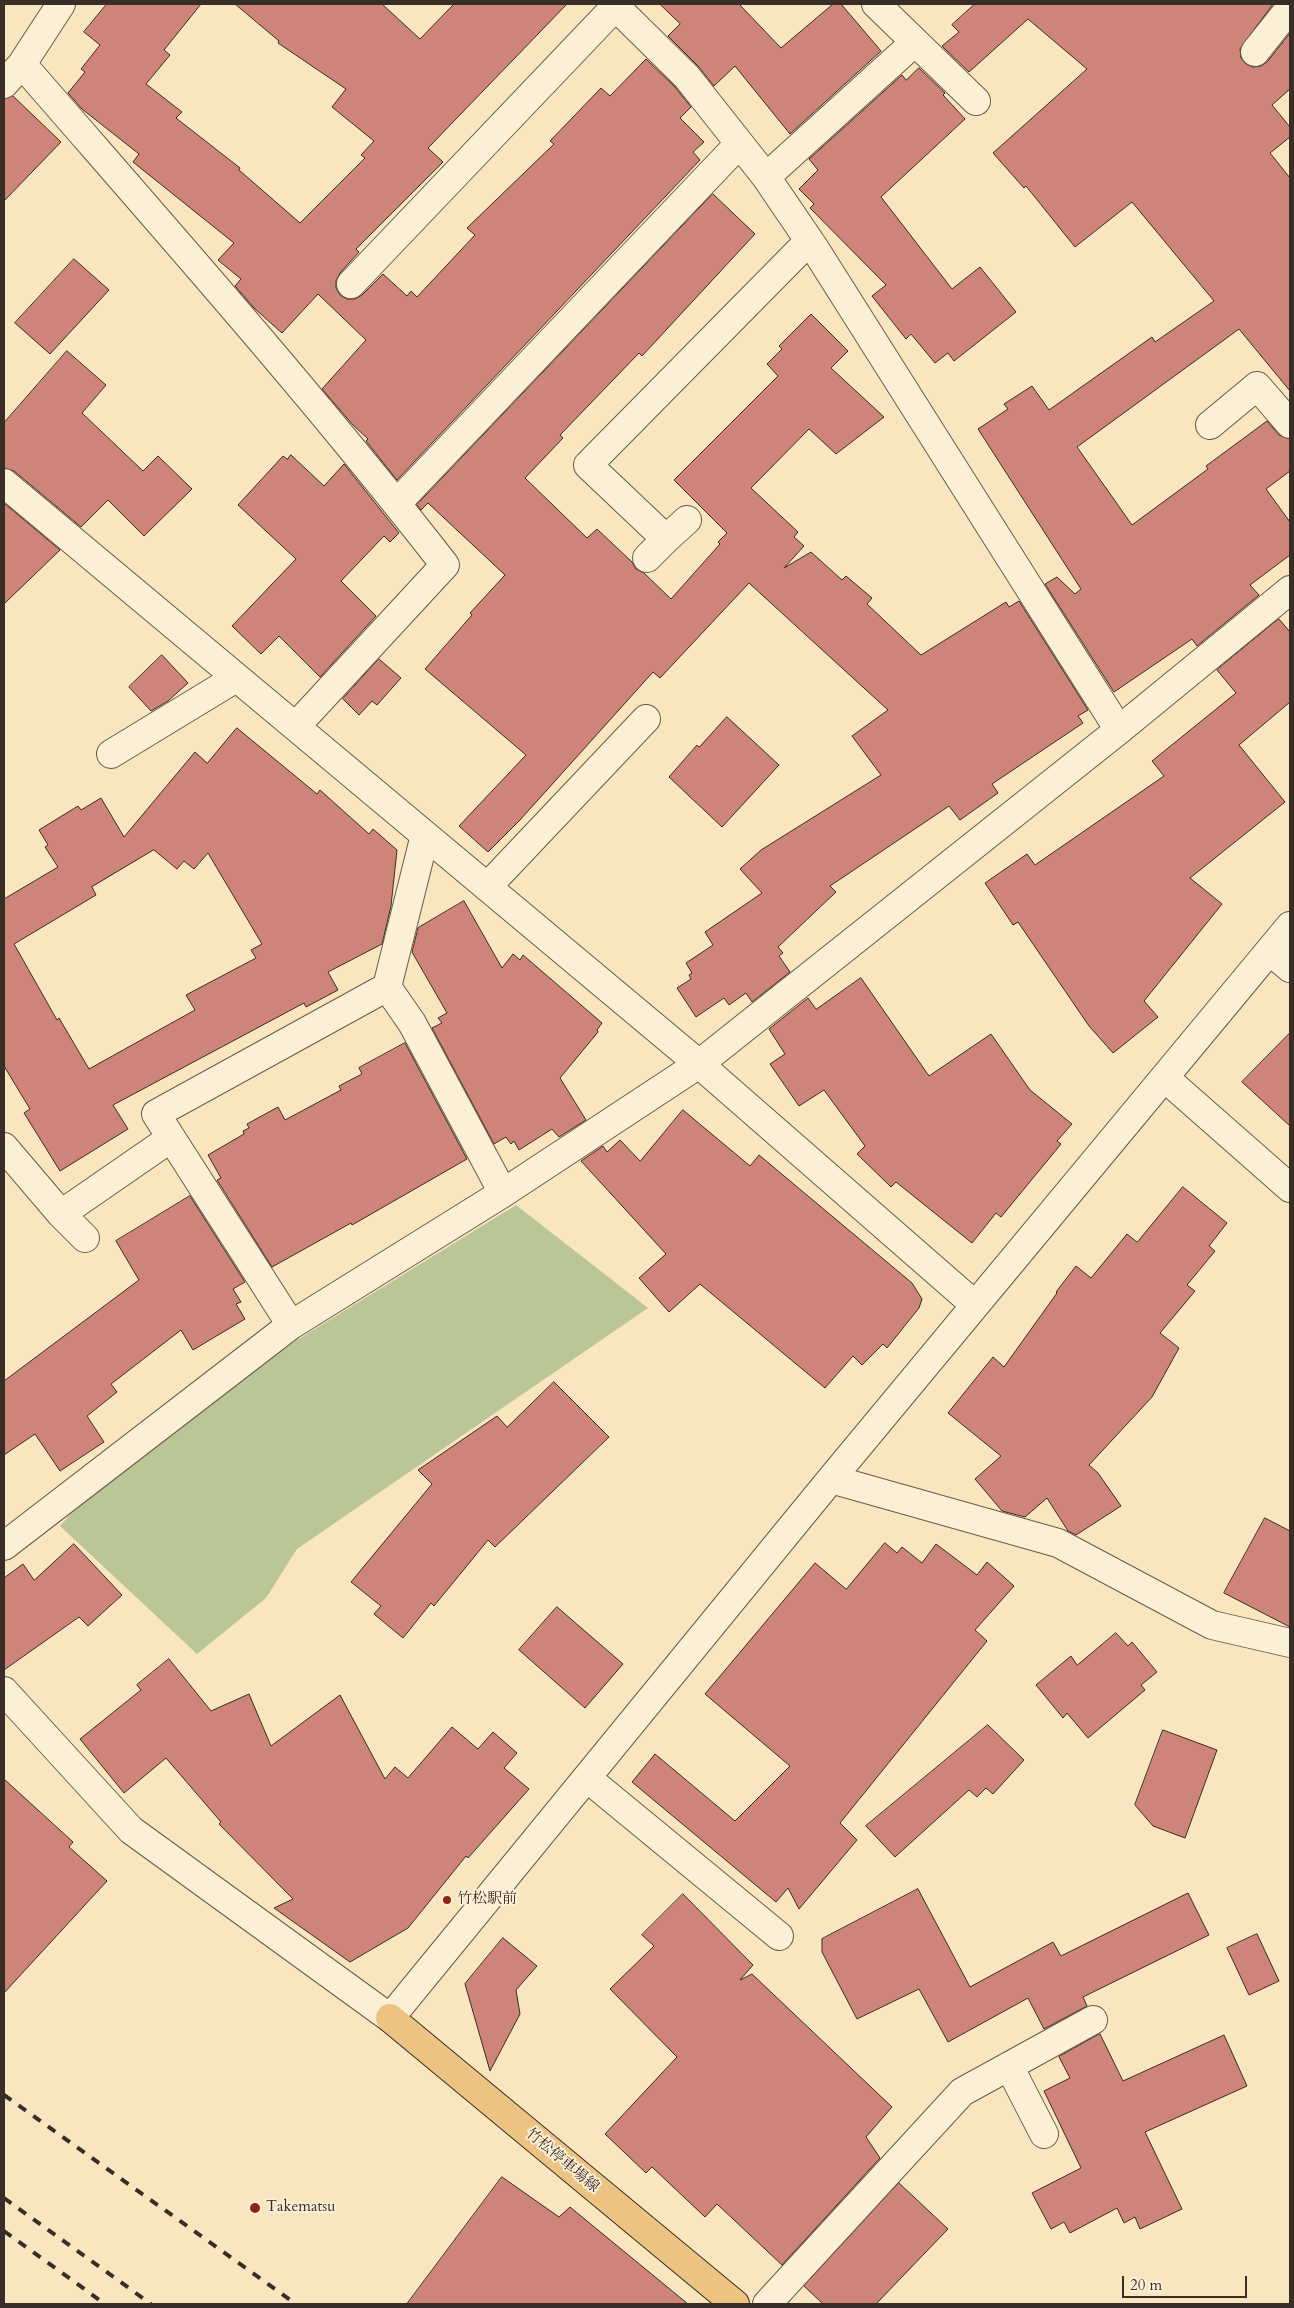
<!DOCTYPE html>
<html>
<head>
<meta charset="utf-8">
<style>
  body { margin:0 }
  #map { position:relative; width:1294px; height:2308px; overflow:hidden; background:#f9e6bf; font-family:Cardo,serif }
  canvas { display:block }
  .frame { position:absolute; inset:0; border:5px solid #392d27; pointer-events:none }
  .scale { position:absolute; left:1122px; top:2276px; width:125px; height:22px; box-sizing:border-box; border:2px solid #392d27; border-top:0; padding-left:6px; font-size:15px; line-height:18px; white-space:nowrap; color:#392d27; -webkit-text-stroke:4px #fbefd5; paint-order:stroke }
</style>
</head>
<body>
<div id="map">
<canvas width="1294" height="2308"></canvas>
<div class="frame"></div>
<div class="scale">20 m</div>
</div>
<script>
const context = document.querySelector('canvas').getContext('2d');
context.lineJoin = 'round';
function fillPath(path, color) {
  context.fillStyle = color;
  context.fill(path, 'evenodd');
}
function trace(path, color, width, dash) {
  context.strokeStyle = color;
  context.lineWidth = width;
  context.lineCap = dash ? 'butt' : 'round';
  context.setLineDash(dash || []);
  context.stroke(path);
}
function drawText(font, color, halo, rows, align = 'center') {
  context.font = font + ' Cardo,"Noto Serif JP",serif';
  context.lineWidth = 4;
  context.setLineDash([]);
  context.textBaseline = 'middle';
  context.strokeStyle = halo;
  context.fillStyle = color;
  for (const [text, x, y, turn = 0] of rows) {
    context.save();
    context.translate(x, y);
    context.rotate((+turn || 0) * Math.PI / 180);
    context.textAlign = isNaN(turn) ? turn : align;
    if (halo) context.strokeText(text, 0, 0);
    context.fillText(text, 0, 0);
    context.restore();
  }
}
fillPath(new Path2D(`
  M516,1205l132,103 -351,241 -31,49 -69,56 -137,-128 40,-46 197,-140z`), '#bac695');
const building = new Path2D(`
  M107,4h94l-37,46 6,5 -24,29 36,28 -6,6 64,50 -1,2 61,53 65,-65 -4,-3 13,-14 -42,-34 14,-18 -68,-46 1,-2 -44,-37h147l38,35 34,-35h113l-139,144 15,14 -87,87 3,3 -19,21 -4,8v7l4,7 7,4h8l7,-4 21,-21 24,22 4,-5 6,6 58,-62 -8,-7 87,-84 -4,-3 51,-53 9,8 36,-37 29,28 16,20 -11,11 24,24 -11,10 7,8 -303,320 -31,-39 2,-2 -15,-14 -31,-36 44,-49 -48,-46 -36,39 -28,-25 -19,-22 6,-7 -23,-19 16,-17 -101,-81 6,-8 -57,-45 -14,-16 17,-21 -4,-3 19,-24 -16,-13z
  M660,4h79l42,44 52,-44h8l40,47 -91,83 -55,-68 -21,20 -16,-20 -30,-30 12,-12z
  M975,4h298l-33,45 1,9 5,6 7,3 8,-1 6,-4 23,-29v56l-18,16 18,22v10l-20,16 20,25v213l-51,-62 -162,118 55,78 76,-56 -2,-3 61,-45 12,14 11,4v32l-24,18 24,33v33l-40,30 9,10 -62,51 -5,-7 -78,53 -69,-108 12,-7 18,17 6,-5 -103,-160 30,-20 -4,-5 28,-18 17,24 103,-73 3,5 59,-41 -82,-99 -57,45 -49,-61 -2,2 -31,-35 94,-84 -59,-50 -59,53 -27,-26 17,-14 -7,-7z
  M919,68l26,25 -2,2 22,24 -84,78 71,92 28,-22 36,45 -62,49 -6,-8 -13,10 -24,-29 -5,5 -34,-43 14,-11 -76,-77 4,-4 -15,-15 19,-19 -9,-11 93,-84 4,5z
  M13,96l48,46 -57,59v-102z
  M713,194l42,40 -113,122 -3,-3 -79,82 3,3 -38,40 62,60 10,-9 35,33 4,7 8,4 27,26 49,-55 -2,-2 9,-9 -53,-53 104,-104 -11,-12 15,-15 -3,-3 32,-32 37,37 -17,17 53,49 -48,37 -27,-25 -58,59 47,44 -4,5 10,9 -20,22 27,-16 31,28 4,-4 26,22 -5,6 54,51 85,-53 3,5 10,-6 69,109 -10,6 5,7 -91,61 6,9 -38,27 -11,-14 -119,80 6,6 -58,55 5,6 -4,3 11,16 -38,30 -6,-9 -17,12 -5,-7 -28,19 -19,-29 14,-9 -2,-4 3,-2 -6,-10 27,-18 -8,-13 57,-39 -22,-24 21,-19 120,-75 -29,-39 36,-26 -139,-127 -89,95 -7,-6 -133,148 -32,32 -29,-26 67,-71 -101,-86 47,-54 -2,-2 35,-38 -77,-72 -7,7 -4,-5z
  M74,259l35,31 -59,64 -35,-31z
  M67,351l39,34 -24,28 61,58 15,-15 34,33 -48,47 -36,-36 -27,27 -67,-56 -10,-3v-45z
  M291,455l33,31 20,-22 55,69 -9,9 -6,-6 -43,45 35,35 -56,61 -41,-41 -18,18 -29,-28 64,-67 -58,-54 45,-49 4,3z
  M4,503l56,47 -56,54z
  M1279,619l11,13v70l-51,43 46,57 -95,76 32,26 -78,97 14,16 -45,36 -24,-27 -71,-104 -5,3 -28,-42 42,-29 8,11 129,-89 -12,-15 84,-68 -19,-23z
  M162,655l26,28 -20,18 -17,10 -22,-24z
  M379,659l22,19 -24,27 -5,-4 -13,14 -16,-16z
  M727,717l52,48 -57,62 -53,-50 28,-32 2,2z
  M237,728l80,66 3,-4 49,44 4,-5 24,21 -6,56 -9,38 -54,28 10,18 -32,17 -2,-4 -191,102 15,24 -68,42 -36,-58 6,-4 -26,-43v-167l54,-32 -13,-20 3,-2 -9,-15 39,-24 3,4 20,-12 23,39 71,-85 12,11zM154,850l23,19 7,-8 10,8 14,-16 54,91 -11,6 5,8 -70,37 9,15 -106,59 -30,-51 -2,2 -43,-76 82,-49 -4,-8z
  M464,901l38,67 11,-14 7,6 3,-5 79,68 -5,7 1,2 -38,46 26,42 -27,17 -7,-8 -33,21 -5,-9 -3,3 -5,-7 -12,7 -62,-116 10,-5 -4,-5 9,-5 -35,-61 6,-24z
  M861,978l68,98 62,-42 39,56 42,34 -15,17 4,3 -60,73 -5,-4 -24,30 -76,-61 -5,5 -34,-33 8,-8 -41,-56 -25,16 -29,-42 15,-10 -16,-25 39,-31 8,11z
  M1290,1033v93l-48,-44z
  M405,1043l62,116 -115,66 -1,-2 -79,44 -55,-87 4,-2 -13,-23 36,-21 -1,-3 6,-3 -2,-4 31,-17 7,13 56,-30 -2,-4 23,-12 -3,-6z
  M683,1110l67,56 9,-11 153,128 10,16 -3,9 -32,40 -4,-4 -21,21 -9,-9 -28,32 -125,-104 -31,28 -30,-34 27,-24 -85,-93 22,-15 4,6 13,-12 20,21z
  M1183,1187l44,36 -18,23 6,5 -28,34 8,6 -35,42 19,15 -27,49 -63,68 9,8 23,33 -45,29 -8,-4 -21,-33 -22,19 -23,-6 -27,-32 26,-23 -53,-43 45,-56 11,10 53,-74 -1,-1 20,-26 15,12 36,-44 10,8z
  M190,1196l55,86 -12,7 8,13 -5,2 9,15 -52,31 -12,-20 -70,54 6,8 -30,24 17,26 -44,29 -25,-37 -31,21v-74l135,-101 -23,-39z
  M554,1382l55,55 -114,110 -7,-7 -54,66 -3,-3 -28,35 -29,-24 7,-8 -30,-24 81,-98 -14,-14 79,-54 10,11z
  M1265,1518l25,13v96l-66,-34z
  M885,1543l12,10 5,-6 20,16 14,-19 41,31 10,-13 27,24 -39,44 12,11 -147,182 17,17 -58,69 -11,-21 -12,14 -144,-120 23,-28 80,67 55,-55 -85,-72 110,-131 31,26z
  M74,1544l48,51 -34,31 -9,-9 -75,53v-92l19,-14 11,16z
  M557,1607l66,57 -38,44 -66,-58z
  M1116,1633l12,13 4,-4 25,30 -16,13 4,5 -57,48 -21,-25 -4,5 -27,-33 35,-29 6,9z
  M169,1659l42,52 38,-17 22,52 69,-51 45,84 10,-12 13,11 44,-51 26,22 15,-17 24,21 -13,15 25,21 -61,69 -2,-2 -58,72 -58,34 -76,-54 19,-9 -74,-75 2,-2 -55,-64 -42,35 -44,-54 61,-49 -4,-5z
  M988,1725l36,35 -31,34 -7,-6 -9,9 -8,-7 -74,67 -29,-31z
  M1163,1730l54,20 -32,88 -32,-12 -18,-21z
  M4,1779l69,63 -4,5 38,34 -103,112z
  M918,1889l52,98 83,-45 8,14 127,-63 21,42 -126,62 4,9 -43,23 -16,-31 -80,44 -29,-53 -62,30 -35,-67v-13z
  M683,1894l70,71 -13,15 12,-6 140,133 -26,30 14,21 -98,107 -65,-61 -12,13 -53,-50 -6,6 -41,-39 72,-77 -67,-68 44,-43 -12,-11z
  M1257,1934l22,47 -30,14 -22,-47z
  M503,1938l34,28 -21,24 4,24 -30,57 -25,-87z
  M1100,2034l23,47 101,-46 23,51 -102,46 37,77 -42,20 -5,-12 -11,6 -7,-15 -47,25 -6,-11 -13,7 -19,-36 49,-25 -37,-77 26,-13 -11,-21z
  M502,2177l57,40 11,-10 118,97h-281z
  M899,2183l49,46 -72,75h-53l-19,-18z`);
fillPath(building, '#ce8479');
trace(building, '#392d27', 1);
const minor = new Path2D(`
  M613,4l74,73 79,100 49,72 304,481
  M876,4l100,97
  M1255,52l35,-44
  M22,64c143,165 289,329 423,501l-149,161
  M4,84l18,-20 39,-60
  M766,177l149,-135
  M351,284l265,-278
  M1210,425l47,-39 33,38
  M4,483l695,581 276,241
  M397,503l342,-359
  M666,539l21,-19
  M647,558l19,-19 -78,-74 221,-224
  M111,754l125,-76
  M425,835l-38,152 25,36 91,170
  M487,887l159,-168
  M1270,951l20,17
  M1165,1078l125,110
  M4,1147l57,67
  M85,1238l-24,-24 110,-76
  M291,1325l-135,-211 231,-127
  M831,1479l227,64 154,82 78,18
  M4,1546l287,-221 212,-132 196,-129 420,-334 171,-140
  M4,1691l127,139 259,188 441,-539 459,-553
  M587,1778l192,158
  M1009,2066l35,68
  M767,2304l195,-212 131,-72`);
const major = new Path2D(`
  M390,2018l345,286`);
trace(minor, '#695b4d', 30);
trace(major, '#392d27', 30);
trace(minor, '#fbefd5', 28);
trace(major, '#ecc380', 28);
trace(new Path2D(`
  M4,2095l292,209
  M4,2198l147,106
  M4,2231l101,73`), '#392d27', 4, [9, 9]);
for (const [x, y, r, color] of [
  [447,1900,5,"#8f2418"],
  [255,2208,6,"#8f2418"]
]) {
  const dot = new Path2D();
  dot.arc(x, y, r, 0, 2 * Math.PI);
  context.fillStyle = color;
  context.fill(dot);
  trace(dot, '#fbefd5', 2);
}
drawText('15px', '#392d27', '#fbefd5', [
  ["竹松駅前",457,1900],
  ["Takematsu",266,2208]
], 'left');
drawText('15px', '#392d27', '#fbefd5', [
  ["竹松停車場線",562,2161,40]
]);
</script>
</body>
</html>
